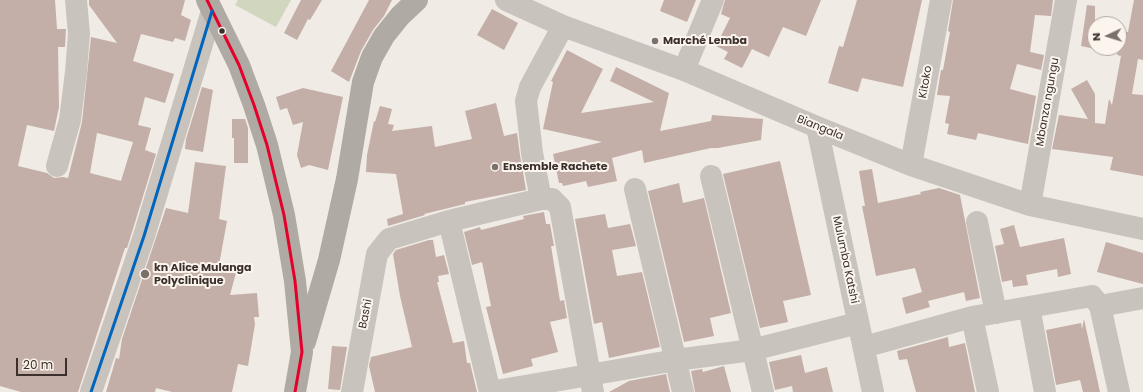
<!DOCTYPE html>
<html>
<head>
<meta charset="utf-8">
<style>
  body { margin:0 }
  #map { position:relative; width:1143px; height:392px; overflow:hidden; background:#f0ebe5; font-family:Poppins,sans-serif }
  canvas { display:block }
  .north { position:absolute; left:1087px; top:16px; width:40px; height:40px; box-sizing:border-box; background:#fbf5ee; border:1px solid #aea6a0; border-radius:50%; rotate:266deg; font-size:11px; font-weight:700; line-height:16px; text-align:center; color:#3b302b }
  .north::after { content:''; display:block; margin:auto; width:14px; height:18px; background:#7a716c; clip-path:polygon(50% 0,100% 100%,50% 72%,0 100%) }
  .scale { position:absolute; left:16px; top:358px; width:51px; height:18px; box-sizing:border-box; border:2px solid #3b302b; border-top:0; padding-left:5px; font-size:12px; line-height:14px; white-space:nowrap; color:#3b302b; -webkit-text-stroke:3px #fbf5ee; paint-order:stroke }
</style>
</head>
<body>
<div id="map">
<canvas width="1143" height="392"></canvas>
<div class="north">N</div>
<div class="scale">20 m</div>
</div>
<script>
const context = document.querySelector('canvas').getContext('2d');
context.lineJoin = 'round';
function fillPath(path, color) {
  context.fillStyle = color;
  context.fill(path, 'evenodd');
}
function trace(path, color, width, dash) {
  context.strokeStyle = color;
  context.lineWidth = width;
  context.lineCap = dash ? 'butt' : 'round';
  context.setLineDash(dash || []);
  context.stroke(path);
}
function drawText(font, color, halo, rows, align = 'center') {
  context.font = font + ' Poppins,sans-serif';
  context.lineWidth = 4;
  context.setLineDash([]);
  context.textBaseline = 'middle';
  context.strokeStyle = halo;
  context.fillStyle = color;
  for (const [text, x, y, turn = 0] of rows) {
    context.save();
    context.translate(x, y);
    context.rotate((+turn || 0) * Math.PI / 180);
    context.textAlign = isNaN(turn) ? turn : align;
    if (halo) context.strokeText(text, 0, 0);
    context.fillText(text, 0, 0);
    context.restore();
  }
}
fillPath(new Path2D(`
  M238,0h53l-15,27 -41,-22z`), '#d1d6bf');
fillPath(new Path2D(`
  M0,0h55l2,29h9l-1,18h-7l1,60 -5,24 -27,-6 -9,41 29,7 7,5 9,-1 5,1 14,-56 9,-85 26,6 -28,-38v-5h96l-4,15 10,5 -6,21 -10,-3 -2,4 -32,-8 -8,27 41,13 -9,29 -20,-6 -7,28 13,3 -6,22 11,4 -24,78 -5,16h-2l-47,144h-57l-21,-6zM97,133l36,9 -12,39 -31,-8z
  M301,0h21l-12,20 -2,-1 -11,21 -13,-7z
  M369,0h23l-8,16 -11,14 -12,21 -12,31 -18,-11z
  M664,0h32l-9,22 -27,-11z
  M725,0h96l-15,36 -23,-9 -14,30 -17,-8 -10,19 -18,-9 4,-7 -12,-6 14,-28 -9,-4z
  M857,0h65l-19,87 -41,-9 -4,14 -30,-9 11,-37 4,1z
  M953,0h100l-2,16 -16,-1 -5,37 14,3 -3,15 -24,-6 -7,25 26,7 -8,48 -50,-11 -2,7 -29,-6 2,-10 -4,-1 5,-27 -13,-1 4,-25h2l7,-38 -2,-1z
  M1134,0h9v60l-5,-1 -6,35 11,1v81l-33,-6 3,-13 -61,-8 7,-34 29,4 -17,-30 16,-9 8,14v29l10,1 4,-25 3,6 9,-49 -4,-1 4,-24 7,1z
  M1087,5l8,1v43l-14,-3z
  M492,9l26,14 -14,27 -27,-15z
  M567,50l36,19 -22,44 73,-11 -44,-21 6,-14 53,26 -9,38 51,-10 1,-6 51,4 -2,21 -43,8h-7l-67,15 -2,-13 -30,8 5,23 -29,6 -2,-6 -23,5 -1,-3h-3l-6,-29 49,-12 -59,-13 10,-47 -2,-1z
  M202,87l11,3 -10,62 -18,-3 1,-10z
  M303,88l40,9 -15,73 -19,-5 -8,3 -4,-13 6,-33 -10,3 -6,-17 -7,2 -4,-13z
  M496,103l8,33 13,-3 3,22 6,35 -61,12v2l-41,10 1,1 -37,11 -1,-7 16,-5 -7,-40 -30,-2 1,-17 7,-34 1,1 5,-16 12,3 -4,15 6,1 -2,6 40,-5 3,21 37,-8 -7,-28z
  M232,119h13l3,9v35h-14v-25h-2z
  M780,161l31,134 -28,6 5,21 -28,6 -37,-154z
  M195,162l31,4 -7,53 8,2 -8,44 18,4 -7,26 27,-2 2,24h-5l1,7 -7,42 -10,-2 -6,28h-60l-16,-4 -1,4h-49l10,-34 3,1 3,-20 44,-131 22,5z
  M872,169l6,34 43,-9 -1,-2 19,-4 21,7 20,103 -14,3 -2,-9 -36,9 2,6 -24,7 -4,-16 20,-6 -7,-24 -39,8 -14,-70h3l-6,-35z
  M679,183l4,20 21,-5 27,115 -21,5 4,18 -30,6 -36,-151z
  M544,212l2,12h4l4,22h-3l9,55 4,-1 3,18 -17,4 8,30 -27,7 2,7 -30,8 -17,-67 5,-1 -9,-44 -10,3 -8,-33 16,-5 1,3 43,-11 -1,-3z
  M605,214l3,14 22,-4 6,22 -24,4 5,26 25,-4 18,75 -51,11 -7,-36 -8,2 -19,-105z
  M1014,225l6,22 44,-9 7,36 -13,3 -1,-8 -31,6 2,10 -15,2 -1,-7 -10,2 -7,-36 9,-2 -4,-15z
  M429,240h4l3,17 8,-2 5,19 -11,2 1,6h-2l16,61 11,-2 3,22h3l7,29h-102l-6,-26 2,-9 41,-10 -12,-51 -7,-42 3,-4z
  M1106,242l37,11v31l-46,-12z
  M1084,319l16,73h-17l-3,-12 -24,5 -10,-55 35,-7 1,6z
  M948,337l1,10 16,-4 10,49h-59l-9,-33 -8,1 -2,-9z
  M332,346l15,1 -7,43 -12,-1z
  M801,355l4,18 22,-6 6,25h-40l-1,-6 -17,4 -6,-28z
  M724,366l7,26h-36l-4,-21 11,-2 1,3z
  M666,374l4,18h-61l20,-11z`), '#c3afa7');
trace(new Path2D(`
  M506,0l57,26 121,44 133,57 94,38 119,40 113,24
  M684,70l29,-70
  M817,127l56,265
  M911,165l30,-165
  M57,166l13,-46 6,-48 3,-38 -3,-34
  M711,176l52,216
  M635,189l48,203
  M541,199l-9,-46 -6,-52 4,-14 33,-61
  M1030,205l36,-205
  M449,221l41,171
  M977,222l19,91
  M1100,306l43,-8
  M1029,307l16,85
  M972,317l16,75
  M864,347l108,-30 120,-21 8,10 19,86
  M91,392l53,-156 68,-225
  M352,392l25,-138 12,-15 60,-18 92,-22h11l8,8 33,185
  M490,392l186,-32 76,-10 106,-27`), '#c9c3be', 22);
trace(new Path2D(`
  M207,0l32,65 15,40 13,40 17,70 11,66 7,71 -7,40
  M305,342l24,-82 18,-81 16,-97 9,-25 12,-21 16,-20 17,-16`), '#afaaa4', 22);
trace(new Path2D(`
  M207,0l32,65 15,40 13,40 17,70 11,66 7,71 -7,40`), '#e4002b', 3);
trace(new Path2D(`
  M91,392l53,-156 68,-225`), '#0065bd', 3);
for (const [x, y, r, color] of [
  [222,31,3.5,"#3b302b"],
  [655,41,4,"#7a716c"],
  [495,167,4,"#7a716c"],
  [145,274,5,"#7a716c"]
]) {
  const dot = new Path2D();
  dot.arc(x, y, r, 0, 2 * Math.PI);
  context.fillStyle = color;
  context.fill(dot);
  trace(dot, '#fbf5ee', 1.5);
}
drawText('bold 11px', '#3b302b', '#fbf5ee', [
  ["Marché Lemba",663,41],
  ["Ensemble Rachete",503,167],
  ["kn Alice Mulanga",154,268],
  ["Polyclinique",154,281]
], 'left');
drawText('11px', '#3b302b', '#fbf5ee', [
  ["Kitoko",926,82,-80],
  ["Mbanza ngungu",1048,102,-80],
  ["Biangala",820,128,22],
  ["Mulumba Katshi",845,260,78],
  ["Bashi",366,314,-79]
]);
</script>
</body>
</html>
